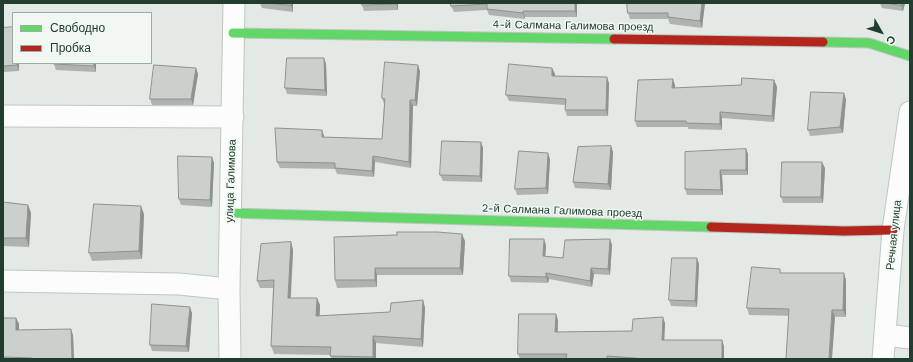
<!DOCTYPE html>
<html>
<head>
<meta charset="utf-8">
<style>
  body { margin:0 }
  #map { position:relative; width:913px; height:362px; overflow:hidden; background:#e3e9e5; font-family:"Work Sans",sans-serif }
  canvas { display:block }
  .frame { position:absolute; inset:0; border:4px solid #203d2e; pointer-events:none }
  .legend { position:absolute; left:12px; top:12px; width:140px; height:52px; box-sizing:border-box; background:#f1f8f2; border:1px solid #9dada4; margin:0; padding:5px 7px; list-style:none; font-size:12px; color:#203d2e }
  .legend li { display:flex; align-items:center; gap:8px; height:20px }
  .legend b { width:20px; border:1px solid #9dada4 }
  .north { position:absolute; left:861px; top:12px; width:40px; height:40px; -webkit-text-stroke:3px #f1f8f2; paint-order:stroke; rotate:129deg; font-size:11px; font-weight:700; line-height:16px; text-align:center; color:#203d2e }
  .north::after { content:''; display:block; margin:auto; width:14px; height:18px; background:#203d2e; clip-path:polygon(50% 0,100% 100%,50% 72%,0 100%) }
</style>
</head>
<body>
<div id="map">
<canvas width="913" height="362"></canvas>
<div class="frame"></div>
<ul class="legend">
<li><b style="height:5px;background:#63d668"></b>Свободно</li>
<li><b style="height:5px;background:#b3261e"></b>Пробка</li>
</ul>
<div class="north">С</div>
</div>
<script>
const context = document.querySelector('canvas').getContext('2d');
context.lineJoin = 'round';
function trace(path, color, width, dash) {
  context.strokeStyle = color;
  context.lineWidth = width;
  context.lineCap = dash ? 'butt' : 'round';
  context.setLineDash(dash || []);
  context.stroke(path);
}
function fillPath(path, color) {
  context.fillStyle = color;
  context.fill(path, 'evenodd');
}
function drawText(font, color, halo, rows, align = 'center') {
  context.font = font + ' "Work Sans",sans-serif';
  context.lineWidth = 3;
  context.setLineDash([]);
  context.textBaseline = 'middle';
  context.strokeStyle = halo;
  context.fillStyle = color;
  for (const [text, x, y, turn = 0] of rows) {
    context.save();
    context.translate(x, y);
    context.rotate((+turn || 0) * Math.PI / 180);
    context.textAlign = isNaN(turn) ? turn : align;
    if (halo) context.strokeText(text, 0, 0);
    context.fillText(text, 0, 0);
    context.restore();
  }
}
const street = new Path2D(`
  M3,116l230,1
  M3,281l176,3 50,5
  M886,335l24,3
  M230,359l-1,-70 5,-286
  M883,359l10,-129 17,-118`);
const fast = new Path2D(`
  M233,33l381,6
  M823,42l46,1 41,13
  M230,213l481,14`);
const jam = new Path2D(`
  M614,39l209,3
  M711,227l133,4 49,-1`);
trace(street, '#c0c6c2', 23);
trace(fast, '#bcc5c0', 11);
trace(jam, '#bcc5c0', 11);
trace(street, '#fbfcfb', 21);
trace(fast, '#63d668', 9);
trace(jam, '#b3261e', 9);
fillPath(new Path2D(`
  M260,3h33v9l-31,-4z
  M398,3v7l-34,1 -2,-6z
  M451,3h126v14h-52v2l-36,-4 -2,-5 -33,2 -3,-6z
  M627,3h78l-3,25 -32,-4 -2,-5h-38l-2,-6z
  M880,3h25l-2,8 -21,-3z
  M3,28l10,35h6v8l-16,1z
  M324,58l2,6 1,32 -40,-2 -2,-6z
  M96,63v9l-40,-2 -2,-6z
  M196,68l2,6 -5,31h-41l-2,-6z
  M552,68l3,6v2l54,7 -1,33h-41l-2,-6v-5l-56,-4 -3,-6z
  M420,71l-3,35h-4l-2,62 -36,-6 -1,15 -37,-3 -2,-5 -55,-1 -3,-6 45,-32 2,7 58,2 2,-35 -2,-6z
  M774,80l3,7 -3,35 -52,-4v12l-34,-1v-2h-51l-2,-6 40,-36v3l66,-3z
  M846,99l-3,34 -33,3 -2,-6z
  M481,142l2,6 -1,34 -39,-1 -3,-6z
  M611,146l2,6 -2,38 -36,-2 -2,-6z
  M746,149l2,5v21h-26l1,20h-36l-2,-6z
  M212,157l2,6 -2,44 -31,-2 -2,-6z
  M550,159l-2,35 -31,1 -2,-6z
  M825,168l-2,35h-40l-2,-6z
  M3,202l25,3 3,8 -2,34 -26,-1z
  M144,214l-2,45 -50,2 -3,-8z
  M610,239l2,6 -2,30 -16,-1 -2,13 -43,-8 -1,4 -37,-1 -2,-6 37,-31 -1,11 18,2z
  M465,241l-2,34h-86v12l-40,1 -2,-8z
  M291,242l2,8 -2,48 29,7v11l70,-4 33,-12 2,8 -2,39 -47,-4v16h-44l-2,-4 -56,-1 -3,-8 2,-58h-13l-3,-7z
  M699,264l-2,43 -26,-1 -2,-6z
  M781,273l65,7v37l-97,-2 -2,-7z
  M192,313l-3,39 -37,-1 -2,-6z
  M3,318h13l3,6v6l54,5 1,24h-71z
  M558,320v12l74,-1 33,-8 -1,17 60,6v13h-204l-2,-5z`), '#aeb3af');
fillPath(new Path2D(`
  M291,3h2v9l-2,-7z
  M396,3h2v7l-2,-6z
  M575,3h2v14l-2,-6z
  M702,3h3l-3,25 -2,-7z
  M901,3h4l-2,8 -2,-6z
  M523,11l2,6v2l-2,-6z
  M324,58l2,6 1,32 -2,-6z
  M17,63h2v8l-2,-6z
  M94,63h2v9l-2,-6z
  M418,65l2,6 -3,35 -2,-6z
  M196,68l2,6 -5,31 -2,-6z
  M552,68l3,6 -1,8 -2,-6z
  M607,77l2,6 -1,33 -2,-6z
  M673,79l2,6v9l-3,-6z
  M774,80l3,7 -3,35 -2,-6z
  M844,93l2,6 -3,34 -3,-6z
  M410,100l3,6 -2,62 -2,-6z
  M720,112l2,6v12l-2,-6z
  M322,130l2,6v7l-2,-6z
  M481,142l2,6 -1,34 -2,-6z
  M611,146l2,6 -2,38 -3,-6z
  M746,149l2,5v21l-2,-5z
  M548,153l2,6 -2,35 -2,-6z
  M373,156l2,6 -1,15 -2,-6z
  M212,157l2,6 -2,44 -2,-7z
  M822,162l3,6 -2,35 -2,-6z
  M720,170l2,5 1,20 -2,-5z
  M28,205l3,8 -2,34 -3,-9z
  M141,206l3,8 -2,45 -3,-8z
  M462,234l3,7 -2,34 -3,-7z
  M544,239l2,6 -1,17 -2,-6z
  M610,239l2,6 -2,30 -2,-6z
  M291,242l2,8 -3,55 -2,-7z
  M697,258l2,6 -2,43 -2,-6z
  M375,268l2,7v12l-2,-7z
  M591,268l3,6 -2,13 -2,-6z
  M546,273l3,6 -1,4 -2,-6z
  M844,273l2,7v37l-3,-7z
  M317,298l3,7 -1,19 -3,-8z
  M423,300l2,8 -2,39 -2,-8z
  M190,307l2,6 -3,39 -3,-6z
  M832,310l3,7 -3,42h-3z
  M556,314l2,6 -1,18 -2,-6z
  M663,317l2,6 -1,23 -2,-6z
  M16,318l3,6v12l-3,-6z
  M71,329l2,6 1,24h-2z
  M373,336l3,7v16h-2l-1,-2z
  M722,340l2,6v13h-2z`), '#8d928f');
const building = new Path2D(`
  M267,3h24v2z
  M362,3h34v1l-34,1z
  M451,3h124v8h-52v2l-36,-4v-5l-36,2z
  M627,3h75l-2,18 -32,-4v-4h-40z
  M885,3h16v2z
  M13,27v36h4v2l-14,1v-38z
  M287,58h37l1,32 -40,-2z
  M385,62l33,3 -3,35h-5l-1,62 -36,-6 -1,15 -37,-3v-5l-58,-1 -2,-34 47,2v7l60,2 3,-40 -3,-1z
  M54,63h40v3l-40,-2z
  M509,64l43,4v8l55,1 -1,33h-41l1,-11 -60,-4z
  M154,65l42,3 -5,31h-41z
  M742,78l32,2 -2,36 -52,-4v12l-34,-1v-2h-51l3,-41 35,-1 -1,9 69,-3z
  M811,92l33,1 -4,34 -32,3z
  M442,141l39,1 -1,34 -40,-1z
  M611,146l-3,38 -35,-2 5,-35z
  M746,149v21h-26l1,20 -36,-1v-37z
  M519,151l29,2 -2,35 -31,1z
  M178,156l34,1 -2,43 -31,-1z
  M782,162h40l-1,35h-40z
  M3,202l25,3 -2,33h-23z
  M94,204l47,2 -2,45 -50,2z
  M397,232h40l25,2 -2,34h-85v12h-40l-1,-43 63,-2z
  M510,239h34l-1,17 20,2 2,-18 45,-1 -2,30 -17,-1 -1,13 -44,-8v4l-37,-1z
  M291,242l-3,56h29l-1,18 74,-4 1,-9 32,-3 -2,39 -48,-3v21l-43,-1 1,-9 -60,-1 3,-66 -17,1 4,-37z
  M672,258h25l-2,43 -26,-1z
  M752,267l28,2v4h64l-1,37h-11l-3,49h-43l3,-50 -42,-1z
  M152,304l38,3 -4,39 -36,-1z
  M519,314h37l-1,18 77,-1 1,-12 30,-2 -1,23h60v19h-75l-40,-3v3h-41l1,-5h-49z
  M3,318h13v12l55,-1 1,30h-40v-1l-29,-1z`);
fillPath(building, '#cad0cc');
trace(building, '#8d928f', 1);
drawText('11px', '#203d2e', '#f1f8f2', [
  ["4-й Салмана Галимова проезд",573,26,1],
  ["улица Галимова",231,181,-88],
  ["2-й Салмана Галимова проезд",562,211,2],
  ["Речная улица",894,235,-84]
]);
</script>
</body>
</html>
